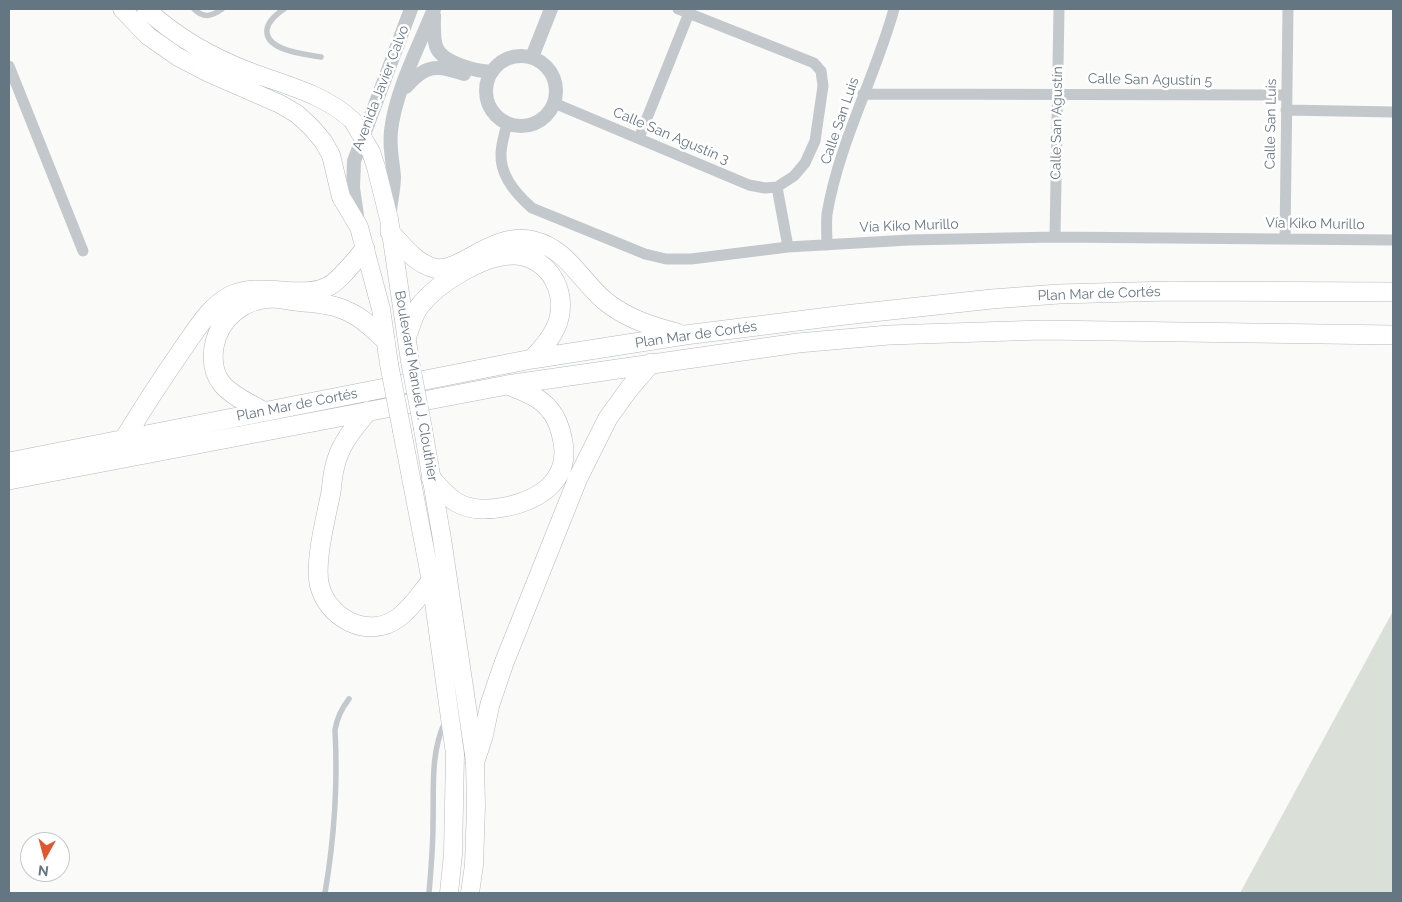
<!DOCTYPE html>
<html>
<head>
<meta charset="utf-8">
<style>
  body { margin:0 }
  #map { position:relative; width:1402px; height:902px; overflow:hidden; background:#fafaf8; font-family:Raleway,sans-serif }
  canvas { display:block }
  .frame { position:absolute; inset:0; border:10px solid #657683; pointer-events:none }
  .north { position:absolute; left:20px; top:832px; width:50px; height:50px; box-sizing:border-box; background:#fff; border:1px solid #c1c8cd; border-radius:50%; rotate:187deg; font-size:14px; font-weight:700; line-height:20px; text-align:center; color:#657683 }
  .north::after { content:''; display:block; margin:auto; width:18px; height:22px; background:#e4572e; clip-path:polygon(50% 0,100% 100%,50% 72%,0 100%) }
</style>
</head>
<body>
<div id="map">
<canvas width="1402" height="902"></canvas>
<div class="frame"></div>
<div class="north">N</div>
</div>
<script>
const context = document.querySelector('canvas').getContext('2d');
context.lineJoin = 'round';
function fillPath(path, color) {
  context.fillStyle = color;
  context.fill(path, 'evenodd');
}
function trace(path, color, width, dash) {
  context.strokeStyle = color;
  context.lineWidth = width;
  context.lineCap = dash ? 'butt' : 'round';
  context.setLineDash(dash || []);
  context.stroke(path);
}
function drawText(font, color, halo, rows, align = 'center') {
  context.font = font + ' Raleway,sans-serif';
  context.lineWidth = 5;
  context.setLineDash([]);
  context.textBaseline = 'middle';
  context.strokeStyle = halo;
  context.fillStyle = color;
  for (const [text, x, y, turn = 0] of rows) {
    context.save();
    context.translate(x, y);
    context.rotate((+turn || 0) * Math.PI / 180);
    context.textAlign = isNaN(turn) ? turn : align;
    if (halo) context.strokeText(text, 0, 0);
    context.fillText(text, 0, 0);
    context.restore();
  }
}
fillPath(new Path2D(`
  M1393,611v282h-153z`), '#dadfd7');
const primary = new Path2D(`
  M122,9l26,27 30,21 31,16 71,31 17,10 15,14 11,13 8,14 10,42 18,30 22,82 8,55
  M146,9c31,29 67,49 107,64 35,13 73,22 100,48
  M371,152l5,15 13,52 21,142
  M423,429l19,110 33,222 1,45 -2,59 -4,28
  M402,431l29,150 24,173 -2,100 -4,39`);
const trunk = new Path2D(`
  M390,232c13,14 25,31 44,36 25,7 59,-38 100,-27 33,8 46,39 71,60 21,17 45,25 72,32
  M407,335c4,-9 6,-20 12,-28 18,-24 65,-53 96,-52 36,2 56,42 40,74 -5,11 -14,21 -23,30
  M263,411c-14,-8 -31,-15 -41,-27 -9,-11 -10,-24 -8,-37 5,-29 30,-49 60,-49 10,1 20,3 30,4 15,1 32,3 45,10 14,6 25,18 36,28
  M368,411c-12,15 -25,29 -31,48 -4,10 -5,23 -6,33 -5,25 -16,67 -12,91 7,35 49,57 79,35 14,-10 23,-25 33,-37
  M124,439c19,-31 39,-62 60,-92 13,-18 25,-40 46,-51 30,-15 70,4 97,-9 12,-5 29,-28 38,-38
  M9,462l523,-103 153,-24 160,-20 147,-16 67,-5 111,-3 223,1
  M431,478c8,9 15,18 25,24 15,9 32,8 49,5 34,-7 65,-26 58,-65 -2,-11 -5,-23 -13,-32 -10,-13 -27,-19 -42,-25
  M9,480l498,-95 291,-42 91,-8 153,-5 351,5
  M475,761l8,-24 7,-33 14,-41 74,-185 30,-60 21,-29 22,-26`);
trace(primary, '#b5babe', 19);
trace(trunk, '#b4b9bd', 20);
trace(new Path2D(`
  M194,9c10,10 18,7 28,0
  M284,9c-7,5 -15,11 -17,20 -3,22 39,25 54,28
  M325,893c9,-53 13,-108 10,-163 2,-12 6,-21 14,-31
  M429,893c2,-23 4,-46 4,-69 1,-34 -3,-71 12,-102`), '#c3c8cc', 5.5);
trace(new Path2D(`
  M9,66l74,185
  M863,94l424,1
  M554,103l195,82 16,3 12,-1 17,-11 11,-13 10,-22 8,-55 -2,-15 -7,-8 -136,-54
  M1286,110l107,2
  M507,123c-2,10 -6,21 -6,31 -1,22 16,41 31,54l113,46 21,5h25l97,-12 121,-7 146,-3 338,3
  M639,138l50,-125
  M777,187l11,60
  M1055,237l4,-228
  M1285,239l3,-230
  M827,245c0,-10 -1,-21 0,-31 12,-72 48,-136 67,-205`), '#c3c8cc', 11);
trace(new Path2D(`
  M434,15c0,9 -1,22 2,31 5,17 40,25 56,26
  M486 91a35 35 0 1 1 70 0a35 35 0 1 1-70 0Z
  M532,57l19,-48
  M406,87c19,-22 30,-23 58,-13
  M390,211c1,-11 4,-23 4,-34 -1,-16 -5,-29 -3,-46 4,-39 28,-85 43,-122
  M358,222l-5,-34 1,-27 57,-152`), '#c3c8cc', 14);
trace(primary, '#fff', 18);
trace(trunk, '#fff', 19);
const primaryBridge = new Path2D(`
  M353,121l18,31
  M410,361l13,68
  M389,364l13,67`);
trace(primaryBridge, '#b5babe', 19, []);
trace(primaryBridge, '#fff', 18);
drawText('14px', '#657683', '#fff', [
  ["Calle San Agustín 5",1150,80,1],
  ["Avenida Javier Calvo",381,88,-69],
  ["Calle San Luis",840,121,-71],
  ["Calle San Agustín",1057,123,-89],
  ["Calle San Luis",1271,124,-89],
  ["Calle San Agustín 3",671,136,23],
  ["Vía Kiko Murillo",1315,224,1],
  ["Vía Kiko Murillo",909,226,-2],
  ["Plan Mar de Cortés",1099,294,-2],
  ["Plan Mar de Cortés",696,335,-8],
  ["Boulevard Manuel J. Clouthier",416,386,80],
  ["Plan Mar de Cortés",297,405,-11]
]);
</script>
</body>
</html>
